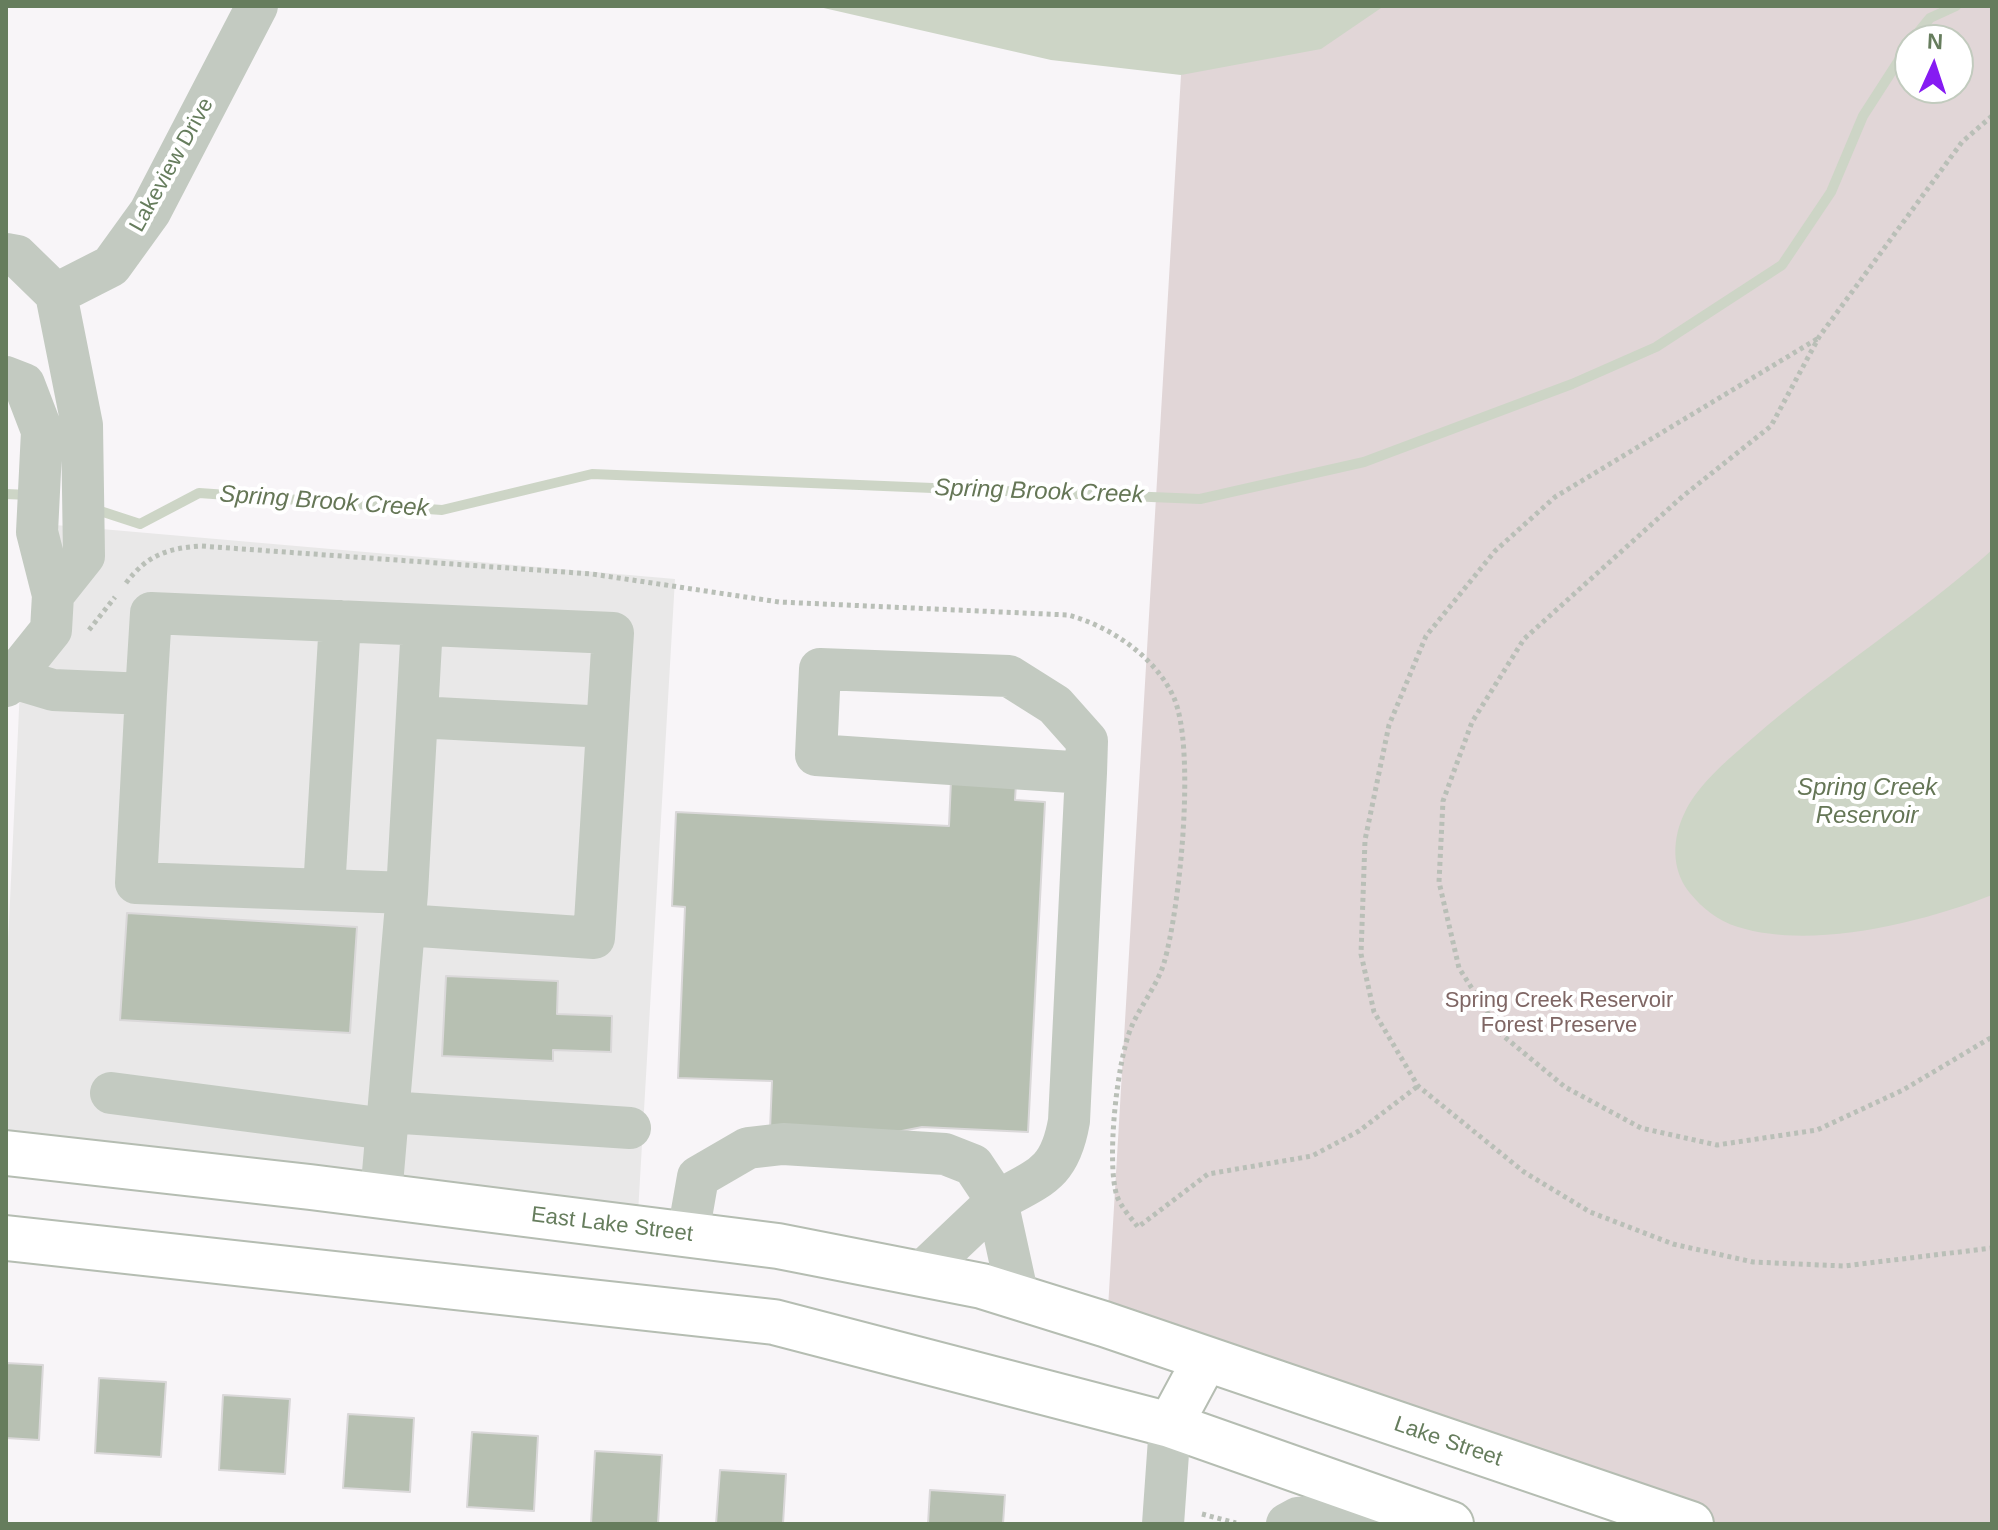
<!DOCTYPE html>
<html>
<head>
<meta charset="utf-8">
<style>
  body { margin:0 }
  #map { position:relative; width:1998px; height:1530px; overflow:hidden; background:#f8f5f8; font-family:Helvetica,sans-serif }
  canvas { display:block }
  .frame { position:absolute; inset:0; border:8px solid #667d5d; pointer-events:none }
  .north { position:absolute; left:1894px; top:24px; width:80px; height:80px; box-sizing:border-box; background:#fff; border:2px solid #c2cbbe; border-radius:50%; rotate:3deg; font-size:22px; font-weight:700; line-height:32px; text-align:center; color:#667d5d }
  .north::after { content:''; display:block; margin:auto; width:28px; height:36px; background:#861bf2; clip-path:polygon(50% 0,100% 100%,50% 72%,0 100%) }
</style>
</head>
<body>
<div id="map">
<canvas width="1998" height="1530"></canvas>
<div class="frame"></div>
<div class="north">N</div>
</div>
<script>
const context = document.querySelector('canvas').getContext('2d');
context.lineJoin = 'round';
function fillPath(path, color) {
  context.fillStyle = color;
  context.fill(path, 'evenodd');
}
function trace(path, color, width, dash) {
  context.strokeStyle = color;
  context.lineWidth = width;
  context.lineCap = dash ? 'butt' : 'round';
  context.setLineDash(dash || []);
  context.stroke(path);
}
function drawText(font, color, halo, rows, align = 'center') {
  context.font = font + ' Helvetica,sans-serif';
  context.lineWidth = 8;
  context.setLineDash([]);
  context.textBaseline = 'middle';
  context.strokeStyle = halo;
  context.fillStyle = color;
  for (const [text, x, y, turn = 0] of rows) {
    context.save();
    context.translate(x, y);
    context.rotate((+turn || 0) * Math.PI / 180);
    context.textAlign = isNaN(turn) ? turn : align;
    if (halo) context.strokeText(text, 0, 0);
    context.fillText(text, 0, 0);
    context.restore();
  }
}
fillPath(new Path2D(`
  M21,522l654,57 -37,634 -632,-74v-153l16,-340 19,-44z`), '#e9e8e8');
fillPath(new Path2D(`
  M1313,6h679v1518h-291l-594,-199 74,-1250zM1910,40h48v48h-48z`), '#e1d6d7');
fillPath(new Path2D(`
  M815,6h569l-63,43 -140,26 -130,-15z
  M1992,550v345c-70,28 -181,55 -254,32 -20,-6 -36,-19 -49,-35 -18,-23 -17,-54 -4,-80 14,-29 45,-54 69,-75 76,-66 163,-120 238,-187z`), '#cdd5c6');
trace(new Path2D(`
  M1912,40l18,-22 26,-12
  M6,494l23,1
  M91,508l49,16 59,-31 243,17 150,-36 608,25 164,-37 208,-78 84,-37 126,-82 49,-73 32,-76 47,-73`), '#cdd5c6', 10);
const building = new Path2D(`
  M951,780l65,3 -1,17 30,2 -17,330 -106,-5 -30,6 -122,-3 2,-49 -94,-3 7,-171 -13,-1 4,-94 273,14z
  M127,913l230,14 -7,106 -230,-13z
  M446,976l112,5 -1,33 55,2 -1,36 -58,-2v11l-111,-5z
  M6,1363l37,2 -4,75 -33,-2z
  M99,1378l67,4 -5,75 -66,-4z
  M223,1395l67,4 -5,75 -66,-4z
  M348,1414l66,4 -4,74 -67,-4z
  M472,1432l66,4 -4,75 -67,-4z
  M595,1451l67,4 -4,69h-67z
  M720,1470l66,4 -3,50h-67z
  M930,1490l75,5 -2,29h-75z`);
fillPath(building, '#b7c0b2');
trace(building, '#dad8d9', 2);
const major = new Path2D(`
  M6,1153l304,34 468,59 204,40 122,38 587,200
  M6,1238l768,84 396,103 281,99
  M1170,1425l35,-65`);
trace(major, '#b5bdb2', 48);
trace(new Path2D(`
  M1992,116l-30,26 -143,195 -48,89 -88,70 -159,143 -52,83 -29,79 -4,81 20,86 42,66 64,53 76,41 76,17 100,-15 86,-40 89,-53
  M1817,339l-262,158 -60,54 -69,85 -37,89 -24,115 -4,114 13,58 44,74 106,86 66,40 83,32 80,18 91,4 148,-18
  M126,583c21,-28 42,-35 75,-37l391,28 187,28 289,13c42,11 88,42 106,83 22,51 6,210 -10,265 -7,23 -24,43 -33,65 -14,33 -25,135 -14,168 4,11 14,22 21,31l70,-53 104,-18 47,-25 59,-45
  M89,630l26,-33
  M1202,1514l34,9`), '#b9bfb7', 5, [4, 4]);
trace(new Path2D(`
  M6,254l11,2 39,38 26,131 2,131 -31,39
  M56,294l55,-28 39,-54 107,-206
  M6,377l18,7 18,47 -5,101 16,63 -2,35 -45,56
  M13,678l40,12 93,4 -10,189 271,10 -26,303
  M146,694l5,-81 462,20 -19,305 -189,-13
  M417,717l190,10
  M324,890l16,-269
  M407,893l15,-268
  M111,1093l275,36
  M388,1112l242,16
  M688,1234l10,-57 50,-29 35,-4 162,10 28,11 24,36c44,-24 63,-28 72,-80l17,-348 1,-32 -32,-36 -46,-29 -189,-7 -4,86 270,18
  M920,1274l77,-73 21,96
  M1163,1524l7,-99
  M1287,1524l11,-6 108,-10`), '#c3cac1', 42);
trace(major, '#fff', 44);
drawText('22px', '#667d5d', '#fff', [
  ["Lakeview Drive",172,165,-61],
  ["East Lake Street",612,1225,7],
  ["Lake Street",1448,1442,19]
]);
drawText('22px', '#7f6664', '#fff', [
  ["Spring Creek Reservoir",1559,1001],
  ["Forest Preserve",1559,1026]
]);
drawText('italic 24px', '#657656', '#fff', [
  ["Spring Brook Creek",1039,492,2],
  ["Spring Brook Creek",324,502,4],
  ["Spring Creek",1867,788],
  ["Reservoir",1867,816]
]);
</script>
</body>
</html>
